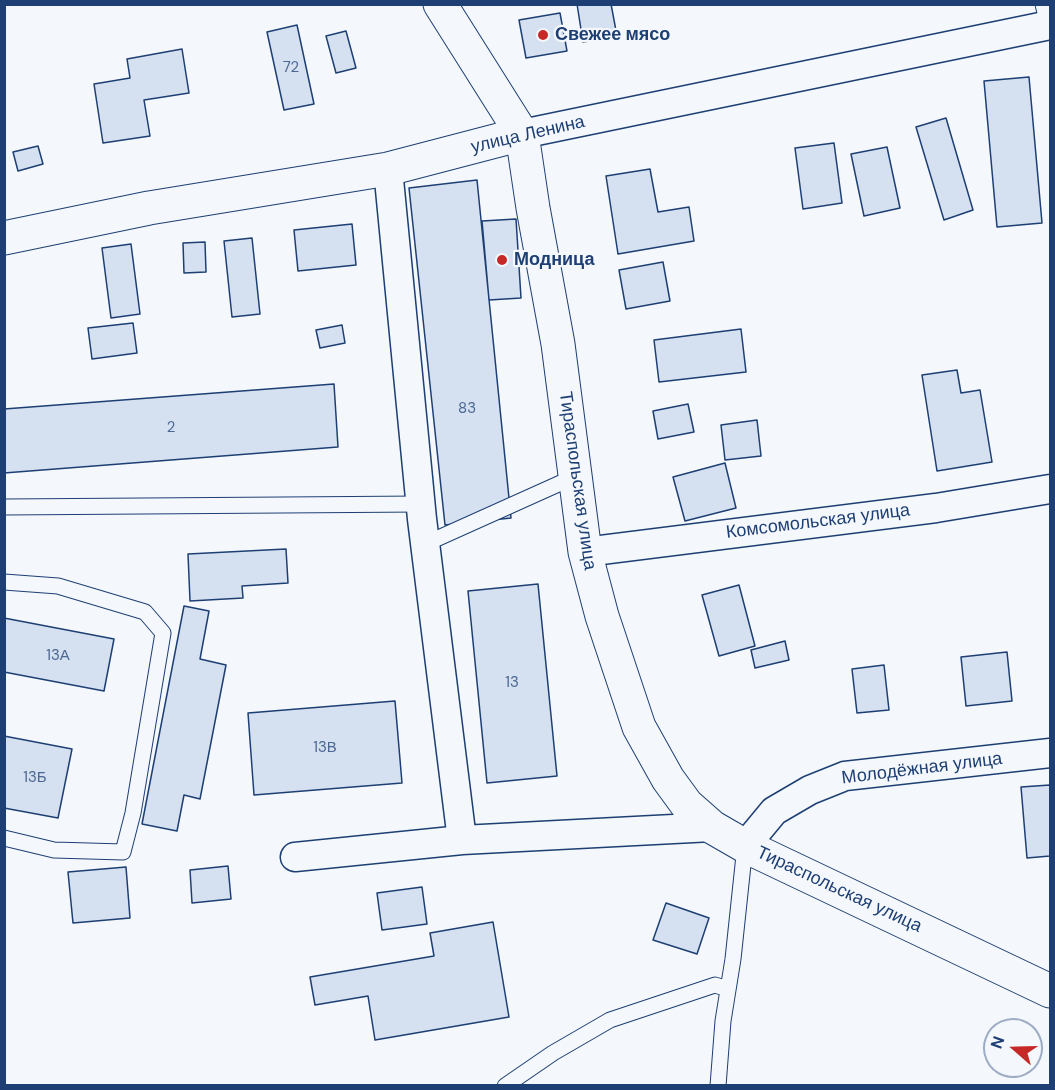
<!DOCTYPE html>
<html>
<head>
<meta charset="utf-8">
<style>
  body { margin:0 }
  #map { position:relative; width:1055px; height:1090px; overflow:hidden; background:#f4f7fb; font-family:"DM Sans",sans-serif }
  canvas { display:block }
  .frame { position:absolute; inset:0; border:6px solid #1d3f73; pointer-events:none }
  .north { position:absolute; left:983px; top:1018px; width:60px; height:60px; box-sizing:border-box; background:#f4f7fb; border:2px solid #9eadc5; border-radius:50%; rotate:290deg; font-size:16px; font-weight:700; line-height:24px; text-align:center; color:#1d3f73 }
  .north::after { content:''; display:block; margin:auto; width:21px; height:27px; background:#c62828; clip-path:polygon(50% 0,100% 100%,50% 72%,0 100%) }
</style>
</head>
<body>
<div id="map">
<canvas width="1055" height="1090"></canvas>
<div class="frame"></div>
<div class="north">N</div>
</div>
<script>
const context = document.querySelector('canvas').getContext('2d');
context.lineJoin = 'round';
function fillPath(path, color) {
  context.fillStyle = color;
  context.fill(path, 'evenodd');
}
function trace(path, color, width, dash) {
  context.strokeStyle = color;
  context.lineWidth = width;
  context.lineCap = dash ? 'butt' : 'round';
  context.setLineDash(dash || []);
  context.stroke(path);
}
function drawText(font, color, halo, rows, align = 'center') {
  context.font = font + ' "DM Sans",sans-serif';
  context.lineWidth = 4.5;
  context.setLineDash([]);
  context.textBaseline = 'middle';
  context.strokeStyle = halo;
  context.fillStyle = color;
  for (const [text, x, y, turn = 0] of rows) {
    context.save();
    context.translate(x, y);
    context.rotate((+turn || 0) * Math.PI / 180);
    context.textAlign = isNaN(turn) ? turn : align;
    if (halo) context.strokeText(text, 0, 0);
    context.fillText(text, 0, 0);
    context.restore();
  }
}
const building = new Path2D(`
  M577,4h34l6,32 -34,6z
  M560,13l7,38 -41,7 -7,-38z
  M297,25l17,79 -30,6 -17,-78z
  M346,31l10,37 -20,5 -10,-37z
  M182,49l7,44 -45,7 6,36 -47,7 -9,-59 36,-6 -3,-19z
  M1029,77l13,146 -45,4 -13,-146z
  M946,118l27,92 -29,10 -28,-93z
  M834,143l8,60 -39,6 -8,-61z
  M38,146l5,18 -25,7 -5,-19z
  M887,147l13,61 -36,8 -13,-62z
  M650,169l8,43 31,-5 5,34 -76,13 -12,-78z
  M477,180l34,338 -66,7 -36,-337z
  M516,219l5,79 -32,2 -7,-79z
  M352,224l4,41 -58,6 -4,-41z
  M252,238l8,76 -28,3 -8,-76z
  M205,242l1,30 -22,1 -1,-30z
  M131,244l9,70 -29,4 -9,-70z
  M663,262l7,39 -44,8 -7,-39z
  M133,323l4,30 -45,6 -4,-31z
  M342,325l3,18 -25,5 -4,-18z
  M741,329l5,43 -87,10 -5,-42z
  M957,370l4,23 19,-3 12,72 -55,9 -15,-96z
  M334,384l4,63 -334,26v-64z
  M688,404l6,28 -36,7 -5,-28z
  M757,420l4,36 -36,4 -4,-35z
  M725,463l11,45 -51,13 -12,-44z
  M286,549l2,34 -46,3 1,12 -53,3 -2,-47z
  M538,584l19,192 -70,7 -19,-192z
  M739,585l16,61 -36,10 -17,-61z
  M184,606l25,5 -9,48 26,6 -26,134 -16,-4 -7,36 -35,-7z
  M4,618l110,21 -10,52 -100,-19z
  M785,641l4,19 -34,8 -4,-18z
  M1007,652l5,49 -46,5 -5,-49z
  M884,665l5,45 -32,3 -5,-44z
  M395,701l7,82 -148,12 -6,-82z
  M4,736l68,13 -14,69 -54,-10z
  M1050,785v71l-23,2 -6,-71z
  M228,866l3,33 -39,4 -2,-33z
  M126,867l4,51 -57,5 -5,-51z
  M422,887l5,37 -45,6 -5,-37z
  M666,903l43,15 -12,36 -44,-14z
  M493,922l16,95 -134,23 -7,-44 -53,9 -5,-28 124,-21 -4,-23z`);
fillPath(building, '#d5e0f0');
trace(building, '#1d3f73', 1.5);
const service = new Path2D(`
  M1043,4l5,22
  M4,507l417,-3
  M425,544l149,-67
  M4,582l54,4 87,26 18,21 -30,180 -10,39 -69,-2 -50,-12
  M505,1086l48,-33 57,-33 105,-35 13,4
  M718,1086l5,-65 10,-62 12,-113`);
const minor = new Path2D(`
  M522,134l528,-109
  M388,169l34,350 40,321
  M585,552l351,-44 114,-19
  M745,846l29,-35 36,-21 35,-14 205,-23
  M295,857l167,-17 250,-13`);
const tertiary = new Path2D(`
  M440,4l82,130 11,74 25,136 27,208 17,64 37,111 29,52 19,26 25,22 33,19 305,145
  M4,238l145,-30 239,-39 134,-35`);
trace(service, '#1d3f73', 17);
trace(minor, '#1d3f73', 31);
trace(tertiary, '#1d3f73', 35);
trace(service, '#f4f7fb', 15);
trace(minor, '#f4f7fb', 28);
trace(tertiary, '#f4f7fb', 33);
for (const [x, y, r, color] of [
  [543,35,6,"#c62828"],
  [502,260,6,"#c62828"]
]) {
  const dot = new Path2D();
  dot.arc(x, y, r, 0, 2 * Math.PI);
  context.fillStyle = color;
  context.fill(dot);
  trace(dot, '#f4f7fb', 2);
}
drawText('15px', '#4b6792', null, [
  ["72",291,68],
  ["83",467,409],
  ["2",171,428],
  ["13А",58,656],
  ["13",512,683],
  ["13В",325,748],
  ["13Б",35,778]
]);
drawText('bold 18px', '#1d3f73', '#f4f7fb', [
  ["Свежее мясо",555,35],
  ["Модница",514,260]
], 'left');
drawText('18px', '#1d3f73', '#f4f7fb', [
  ["улица Ленина",528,135,-13],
  ["Тираспольская улица",577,481,82],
  ["Комсомольская улица",818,522,-7],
  ["Молодёжная улица",922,769,-7],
  ["Тираспольская улица",839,890,25]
]);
</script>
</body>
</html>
